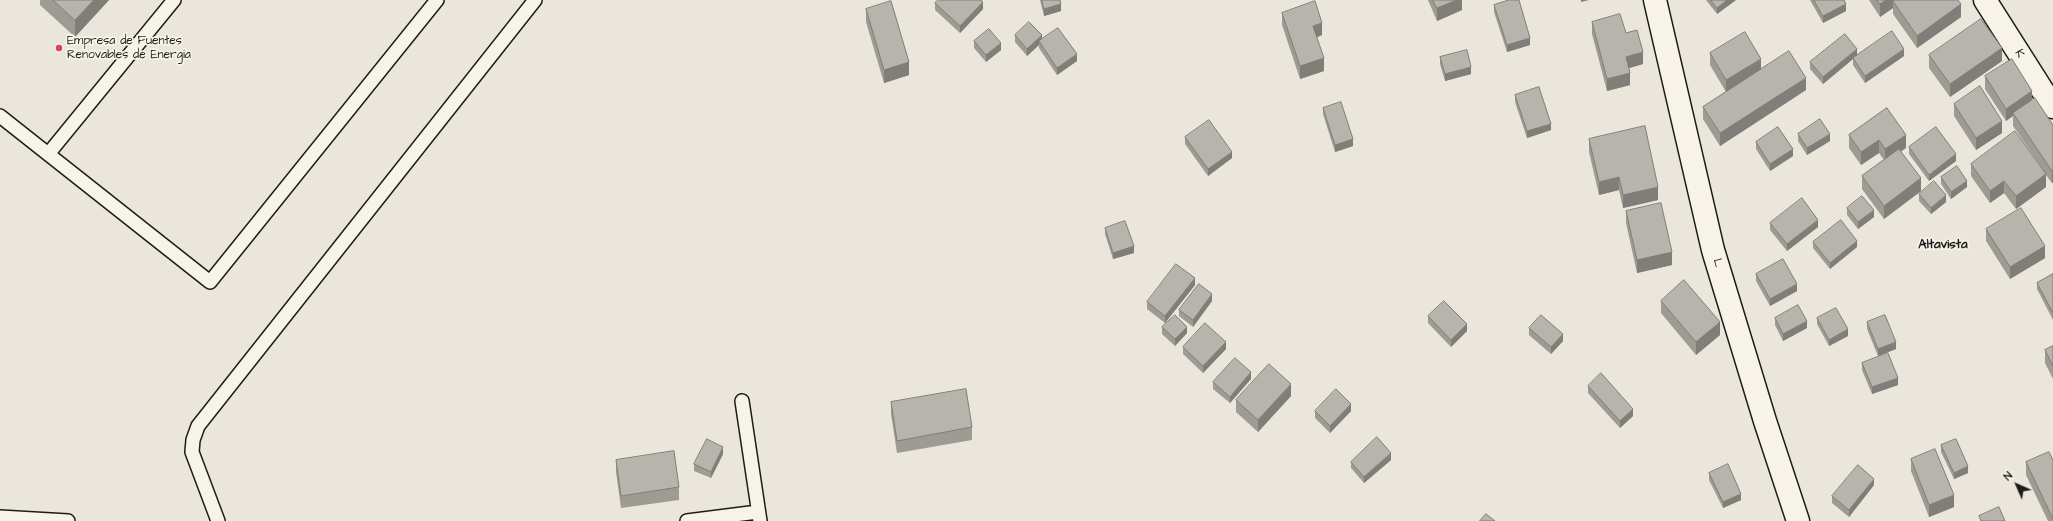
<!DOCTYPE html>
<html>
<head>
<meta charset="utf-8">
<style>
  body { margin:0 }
  #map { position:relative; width:2053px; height:521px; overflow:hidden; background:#eae6dc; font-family:"Architects Daughter",sans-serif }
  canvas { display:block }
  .north { position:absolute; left:1997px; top:465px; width:40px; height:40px; -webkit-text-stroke:3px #f7f3e8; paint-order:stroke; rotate:315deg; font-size:11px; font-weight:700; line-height:16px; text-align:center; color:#1c1c1c }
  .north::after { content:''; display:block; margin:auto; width:14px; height:18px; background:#1c1c1c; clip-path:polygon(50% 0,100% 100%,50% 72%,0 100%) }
</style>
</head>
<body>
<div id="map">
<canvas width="2053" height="521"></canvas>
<div class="north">N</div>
</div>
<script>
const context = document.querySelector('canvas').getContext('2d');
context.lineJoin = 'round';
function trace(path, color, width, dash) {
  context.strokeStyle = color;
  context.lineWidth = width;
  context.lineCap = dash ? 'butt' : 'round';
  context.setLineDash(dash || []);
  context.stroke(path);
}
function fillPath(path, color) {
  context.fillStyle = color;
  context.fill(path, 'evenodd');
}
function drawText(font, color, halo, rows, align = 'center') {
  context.font = font + ' "Architects Daughter",sans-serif';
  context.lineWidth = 3.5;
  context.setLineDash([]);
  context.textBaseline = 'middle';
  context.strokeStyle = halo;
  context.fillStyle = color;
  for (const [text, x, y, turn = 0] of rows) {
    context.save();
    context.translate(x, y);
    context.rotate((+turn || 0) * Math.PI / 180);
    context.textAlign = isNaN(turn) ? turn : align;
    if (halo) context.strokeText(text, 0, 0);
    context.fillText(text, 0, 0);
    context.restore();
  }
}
const lane = new Path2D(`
  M0,116l210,166 227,-282
  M49,153l125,-153
  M742,401l18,120
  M0,517l68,4
  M218,521l-26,-69 1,-12 5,-14 337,-426
  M687,521l71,-9`);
const street = new Path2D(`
  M1655,0l58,250 52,171 33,100
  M1985,0l68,107`);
trace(lane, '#1c1c1c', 16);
trace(street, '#1c1c1c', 25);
trace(lane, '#f7f3e8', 13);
trace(street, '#f7f3e8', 22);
fillPath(new Path2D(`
  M40,0h69l-34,37 -35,-32z
  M1040,0h20l1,11 -17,5z
  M1428,0h34v10l-25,11z
  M1706,0h30l-19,14z
  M1810,0h34l2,11 -23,12z
  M1869,0h89l3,17 -44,31 -24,-34v-6l-13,9z
  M935,3l48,6 -23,24 -25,-23z
  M1494,5l36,40 -23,7 -13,-40z
  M866,9l43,66 -25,8 -18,-61z
  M1282,13l40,22 -5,2 7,34 -24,8 -18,-54z
  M1592,22l34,11 17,31 -14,4 1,17 -23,6 -15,-57z
  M1015,35l27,4 35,22 -20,14 -18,-27v-3l-12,11 -12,-14z
  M974,41l27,9 -15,12 -12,-14z
  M1710,53l51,16 45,21 -86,56 -17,-27v-12l23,-15 -16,-27z
  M1857,55l47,1 -39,27 -12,-18v-6l-30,25 -13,-15v-7z
  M1929,55l73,6 -52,36 -21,-29z
  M1440,57l31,17 -26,7 -5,-17z
  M1985,76l47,24 21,25v58h-1l-6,-8v12l-30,22 -12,-16 -14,10 -19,-27v-12l73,7 -31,-45v-10l-7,5 -21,-32z
  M1515,95l36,35 -24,8 -12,-36z
  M1954,104l48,29 -26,17 -22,-34z
  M1323,108l30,38 -18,6 -12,-38z
  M1887,108l19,40 -5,3 20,40 -37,28 -22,-30v-13l22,-16 -5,-7 -18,12 -12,-17v-13z
  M1798,134l32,7 -23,14 -9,-14z
  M1185,137l47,21 -24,18 -23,-32z
  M1589,139l69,61 -35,8 -4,-18 -20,5 -10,-43z
  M1756,142l37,14 -23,15 -14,-22z
  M1909,147l47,14 -27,20 -20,-27z
  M1941,177l26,10 -16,12 -10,-15z
  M1919,194l27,8 -15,12 -12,-13z
  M1847,208l27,9 -16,12 -11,-14z
  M1626,211l46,54 -35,8 -11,-50z
  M1770,223l48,4 -31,24 -17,-21z
  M1105,228l29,25 -21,6 -8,-25z
  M1986,229l59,29 -35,21 -24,-38z
  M1813,242l44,5 -27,22 -17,-21z
  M1756,274l41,17 -27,15 -14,-25z
  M2053,274v46l-16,-31v-6z
  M1195,285l-30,38 -18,-14v-7z
  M1212,301l-19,26 -14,-11v-6z
  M1661,301l59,34 -24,20 -35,-42z
  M1428,316l39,15 -16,16 -23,-24z
  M1775,318l32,10 -24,13 -8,-16z
  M1817,318l31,18 -19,10 -12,-22z
  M1867,322l29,27 -18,7 -11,-27z
  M1162,327l25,6 -12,13 -13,-12z
  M1529,328l34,13 -12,13 -22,-19z
  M2053,346v33l-8,-16v-13z
  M1183,347l43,2 -23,24 -20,-19z
  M1862,363l36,22 -26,9 -10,-24z
  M1251,379l-21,24 -17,-14v-7z
  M1588,386l45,30 -13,12 -32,-35z
  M1291,396l-33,36 -22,-20v-12z
  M891,402l81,25v13l-75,13 -6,-39z
  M1315,411h36l-21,22 -15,-15z
  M1941,445l27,28 -14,6 -13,-27z
  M723,454l-12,24 -17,-7v-7z
  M1911,459l43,48 -25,10 -18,-46z
  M616,460l63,27v13l-58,8 -5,-36z
  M1391,460l-27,23 -13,-15v-6z
  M2053,460v61h-5l-22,-46v-13z
  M1709,473l32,27 -18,8 -14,-28z
  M1874,485l-25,32 -17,-14v-7z`), '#9d9b94');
fillPath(new Path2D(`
  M94,0h15l-34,37v-17z
  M1457,0h5v10l-25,11v-13z
  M1581,0h8l-8,2z
  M1727,0h9l-19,14v-6z
  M1886,0h18l-11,1v7l-13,9v-13z
  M983,2v7l-23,24v-7z
  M1061,4v7l-17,5v-7z
  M1846,4v7l-23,12v-7z
  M1961,4v13l-44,31v-12z
  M1322,23v12l-9,4v-13z
  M1042,35v7l-3,-1v4l-12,11v-7z
  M1530,38v7l-23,7v-7z
  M1001,43v7l-15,12v-7z
  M2002,48v13l-52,36v-13z
  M1857,49v7l-4,2v1l-30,25v-7z
  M1904,49v7l-39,27v-7z
  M1643,52v12l-17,5v-12z
  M1077,54v7l-20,14v-7z
  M1324,58v13l-24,8v-13z
  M1761,59v13l-35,20v-12z
  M909,62v13l-25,8v-13z
  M1471,67v7l-26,7v-7z
  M1630,73v12l-23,6v-12z
  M1806,78v12l-86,56v-13z
  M2032,91v13l-19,9v3l-7,5v-12z
  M2002,121v12l-26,17v-12z
  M1551,124v6l-24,8v-7z
  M1830,134v7l-23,14v-7z
  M1906,135v13l-21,14v-13z
  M1353,139v7l-18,6v-7z
  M1879,140v13l-18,12v-13z
  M1793,149v7l-23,15v-7z
  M1232,152v6l-24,18v-7z
  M1956,154v7l-27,20v-6z
  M2053,170v13h-1v-12z
  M2046,174v13l-30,22v-13z
  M1619,177v13l-20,5v-13z
  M1921,178v13l-37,28v-13z
  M1967,181v6l-16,12v-7z
  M2004,181v12l-14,10v-12z
  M1658,187v13l-35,8v-13z
  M1946,195v7l-15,12v-6z
  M1874,210v7l-16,12v-7z
  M1818,220v7l-31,24v-7z
  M1857,241v6l-27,22v-6z
  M1134,246v7l-21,6v-6z
  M2045,246v12l-35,21v-12z
  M1672,252v13l-35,8v-13z
  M1195,278v7l-30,38v-7z
  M1797,284v7l-27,15v-7z
  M1212,294v7l-19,26v-7z
  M1807,321v7l-24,13v-7z
  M1720,322v13l-24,20v-13z
  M1467,324v7l-16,16v-7z
  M1187,327v6l-12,13v-7z
  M1848,329v7l-19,10v-6z
  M1563,334v7l-12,13v-7z
  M1226,342v7l-23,24v-7z
  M1896,342v7l-18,7v-7z
  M1251,372v7l-21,24v-6z
  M1898,378v7l-26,9v-7z
  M1291,384v12l-33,36v-12z
  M1351,404v7l-21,22v-7z
  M1633,409v7l-13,12v-7z
  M723,447v7l-12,24v-6z
  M1391,453v7l-27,23v-6z
  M1968,466v7l-14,6v-6z
  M1874,479v6l-25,32v-7z
  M1741,494v6l-18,8v-6z
  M1954,495v12l-25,10v-12z`), '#7f7e78');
const building = new Path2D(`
  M53,0h41l-19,20z
  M938,0h43l2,2 -23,24 -25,-23z
  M1042,0h18l1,4 -17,5z
  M1433,0h24l-20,8z
  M1509,0h10l11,38 -23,7 -13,-40z
  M1711,0h16l-10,8z
  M1814,0h30l2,4 -23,12z
  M1877,0h9l-6,4z
  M1895,0h63l3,4 -44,32 -24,-35z
  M891,1l18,61 -25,8 -18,-61z
  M1315,1l7,22 -9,3 11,32 -24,8 -18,-53z
  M1620,14l6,19 11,-3 6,22 -17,5 4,16 -23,6 -15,-57z
  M1981,19l21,29 -52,36 -21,-29z
  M1029,22l13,13 -15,14 -12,-14z
  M1058,28l19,26 -20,14 -18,-27z
  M989,29l12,14 -15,12 -12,-14z
  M1892,31l12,18 -39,27 -12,-18z
  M1745,32l16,27 -35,21 -16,-27z
  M1845,34l12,15 -34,28 -13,-15z
  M1467,50l4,17 -26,7 -5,-17z
  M1789,51l17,27 -86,55 -17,-26z
  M2012,59l20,32 -26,18 -21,-33z
  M1980,86l22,35 -26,17 -22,-34z
  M1539,87l12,37 -24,7 -12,-36z
  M2035,98l18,27v45l-1,1 -39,-58z
  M1341,102l12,37 -18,6 -12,-37z
  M1887,108l19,27 -21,14 -6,-9 -18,12 -12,-17z
  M1820,119l10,15 -23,14 -9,-14z
  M1209,120l23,32 -24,17 -23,-32z
  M1645,126l13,61 -35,8 -4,-18 -20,5 -10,-43z
  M1778,127l15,22 -23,15 -14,-22z
  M1936,127l20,27 -27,21 -20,-28z
  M2015,131l31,43 -30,22 -12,-15 -14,10 -19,-27z
  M1899,149l22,29 -37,28 -22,-30z
  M1957,166l10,15 -16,11 -10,-15z
  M1934,181l12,14 -15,13 -12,-14z
  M1862,196l12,14 -16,12 -11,-14z
  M1802,198l16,22 -31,24 -17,-21z
  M1661,203l11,49 -35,8 -11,-49z
  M2021,208l24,38 -35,21 -24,-38z
  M1841,220l16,21 -27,22 -17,-21z
  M1125,221l9,25 -21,7 -8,-25z
  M1783,259l14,25 -27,15 -14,-25z
  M1176,264l19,14 -30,38 -18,-14z
  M2053,274v39l-16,-30z
  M1684,280l36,42 -24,20 -35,-41z
  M1199,284l13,10 -19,26 -14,-10z
  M1444,301l23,23 -16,16 -23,-24z
  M1798,305l9,16 -24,13 -8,-16z
  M1836,308l12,21 -19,11 -12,-22z
  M1175,315l12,12 -12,12 -13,-12z
  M1541,315l22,19 -12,13 -22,-19z
  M1885,315l11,27 -18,7 -11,-27z
  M1205,323l21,19 -23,24 -20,-19z
  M2053,346v20l-8,-16z
  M1888,353l10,25 -26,9 -10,-24z
  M1235,358l16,14 -21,25 -17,-15z
  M1269,364l22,20 -33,36 -22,-20z
  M1601,373l32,36 -13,12 -32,-35z
  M966,389l6,38 -75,14 -6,-39z
  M1336,389l15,15 -21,22 -15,-15z
  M1377,437l14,16 -27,24 -13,-15z
  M707,439l16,8 -12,25 -17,-8z
  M1956,439l12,27 -14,7 -13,-28z
  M1935,449l19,46 -25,10 -18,-46z
  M674,451l5,36 -58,9 -5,-36z
  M2049,452l4,8v59l-27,-57z
  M1728,464l13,30 -18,8 -14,-29z
  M1858,465l16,14 -25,31 -17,-14z
  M1999,507l6,14h-24l-2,-5z
  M1486,514l9,7h-15z`);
fillPath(building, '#b6b4ac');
trace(building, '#7f7e78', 1);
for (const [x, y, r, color] of [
  [59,48,4,"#d1495b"]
]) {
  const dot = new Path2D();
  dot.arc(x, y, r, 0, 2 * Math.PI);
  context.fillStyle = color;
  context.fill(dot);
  trace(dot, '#f7f3e8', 1.5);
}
drawText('12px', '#1c1c1c', '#f7f3e8', [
  ["Empresa de Fuentes",67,41],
  ["Renovables de Energía",67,55]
], 'left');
drawText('12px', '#1c1c1c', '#f7f3e8', [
  ["K",2019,54,58],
  ["L",1717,263,73]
]);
drawText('bold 13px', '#1c1c1c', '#f7f3e8', [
  ["Altavista",1943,245]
]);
</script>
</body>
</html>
